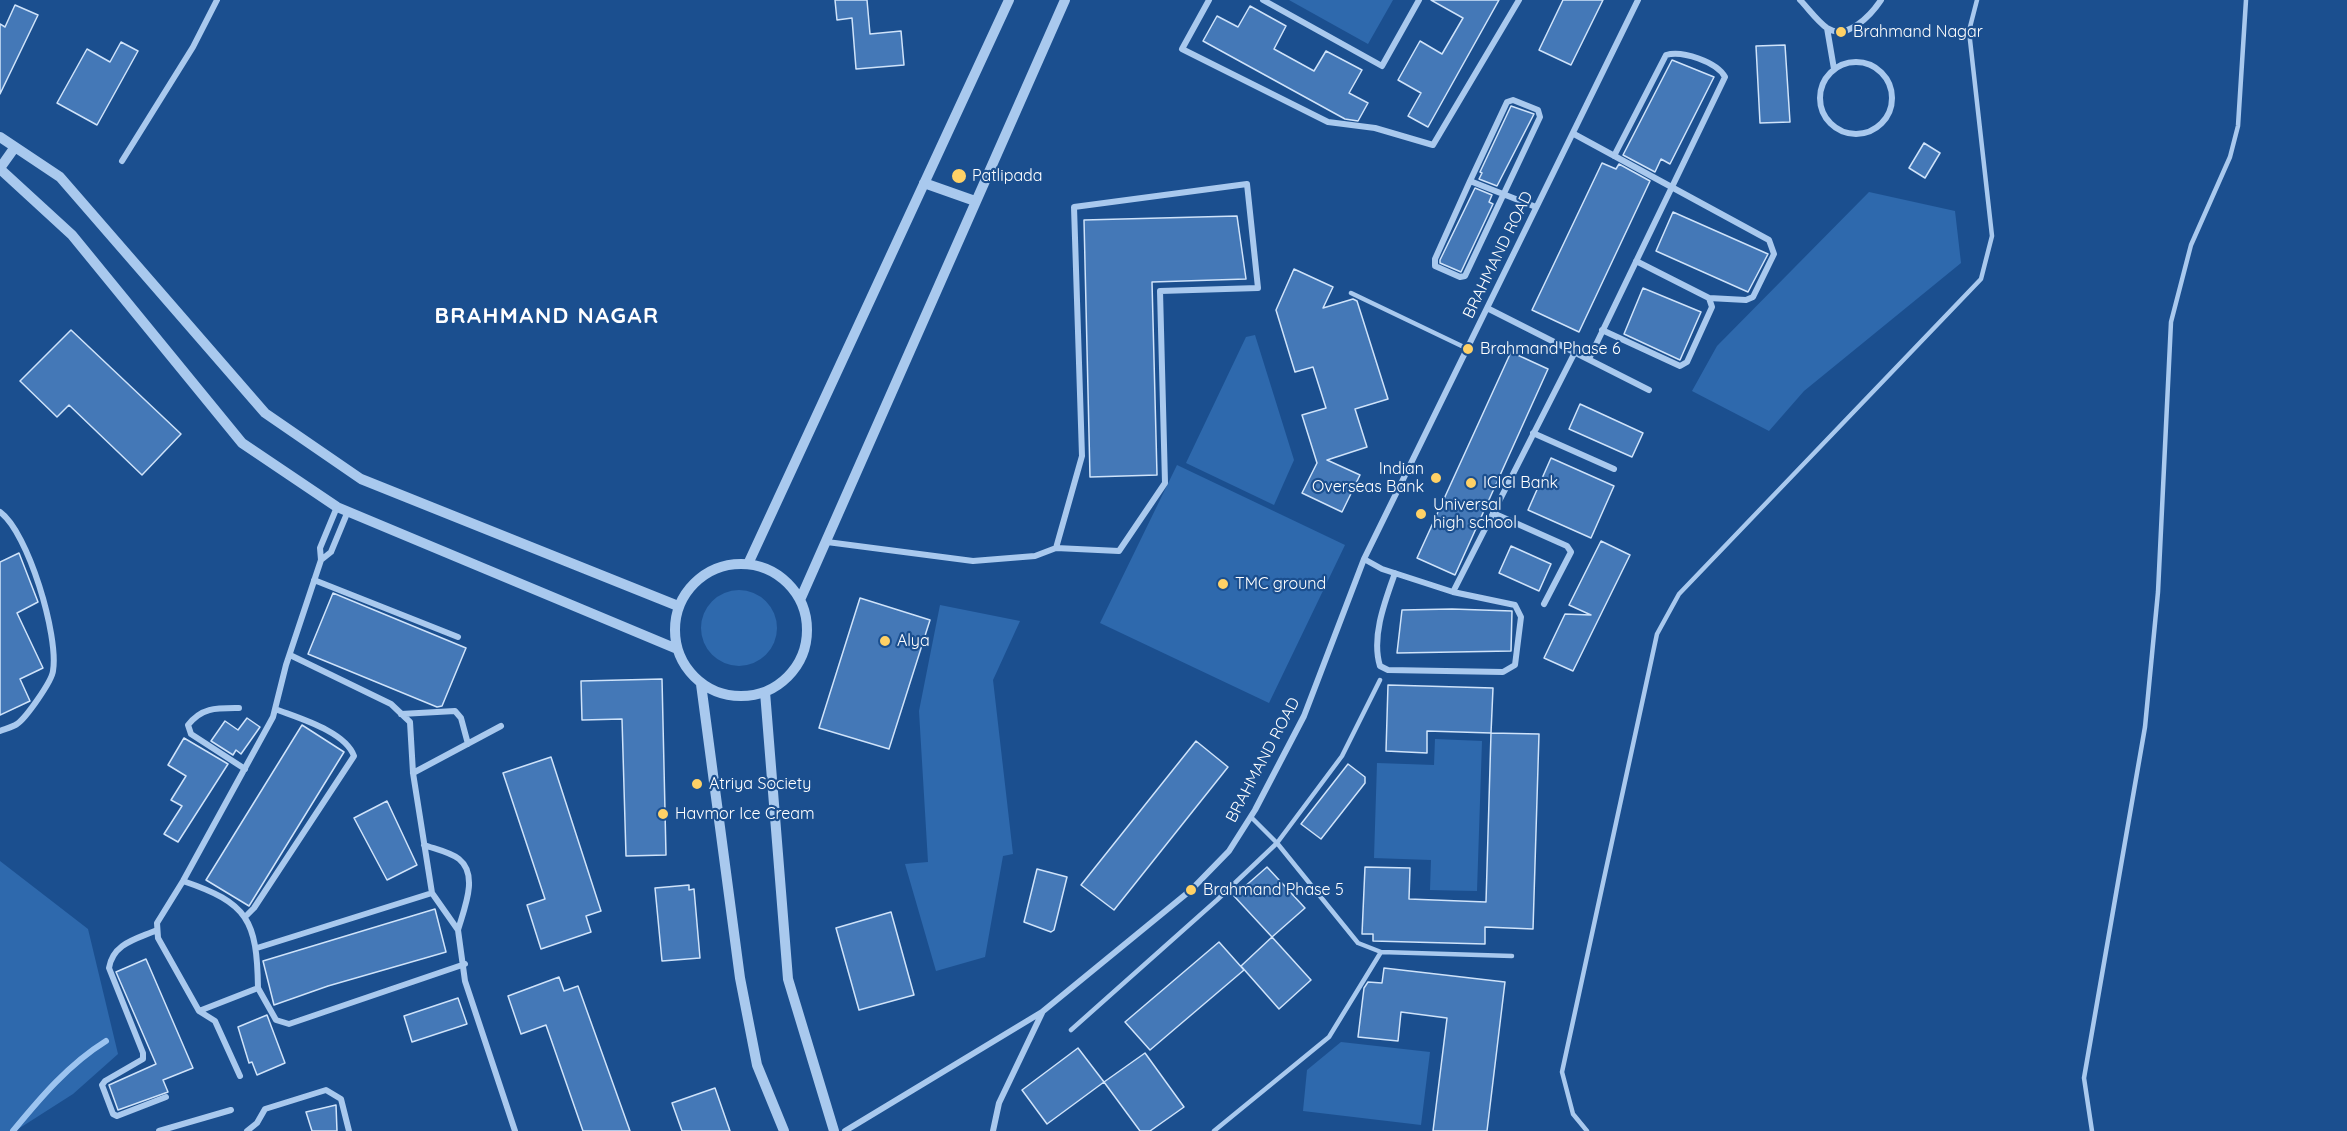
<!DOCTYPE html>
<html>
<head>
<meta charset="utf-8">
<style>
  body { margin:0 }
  canvas { display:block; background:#1b4f8f }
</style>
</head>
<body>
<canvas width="2347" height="1131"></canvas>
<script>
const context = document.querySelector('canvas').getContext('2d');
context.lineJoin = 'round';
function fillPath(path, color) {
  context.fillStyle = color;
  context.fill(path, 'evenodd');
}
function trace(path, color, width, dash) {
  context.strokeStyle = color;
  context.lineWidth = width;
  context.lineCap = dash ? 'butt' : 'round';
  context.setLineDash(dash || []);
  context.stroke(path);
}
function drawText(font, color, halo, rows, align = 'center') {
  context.font = font + ' Quicksand,sans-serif';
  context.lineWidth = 4.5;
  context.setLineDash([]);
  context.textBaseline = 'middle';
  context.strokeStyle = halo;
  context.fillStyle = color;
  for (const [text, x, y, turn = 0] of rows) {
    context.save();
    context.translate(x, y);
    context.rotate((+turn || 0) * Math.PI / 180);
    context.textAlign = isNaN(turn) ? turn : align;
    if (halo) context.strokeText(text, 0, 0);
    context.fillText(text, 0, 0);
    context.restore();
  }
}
fillPath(new Path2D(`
  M1289,0h104l-25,44z
  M1869,192l86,19 6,52 -157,128 -35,40 -77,-40 25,-45z
  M1255,335l39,125 -20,45 -88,-42 60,-126z
  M1177,465l168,80 -76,158 -169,-80z
  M701 628a38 38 0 1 1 76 0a38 38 0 1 1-76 0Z
  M940,605l80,16 -27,59 20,174 -10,2 -18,101 -49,14 -31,-107 23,-2 -9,-151z
  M1435,739l47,2 -5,150 -47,-1 1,-30 -57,-2 3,-95 57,2z
  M0,861l88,68 30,125 -45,40 -58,37h-15z
  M1341,1042l89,10 -9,73 -118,-14 4,-41z`), '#2e69ad');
trace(new Path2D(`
  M13,1131c28,-34 56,-67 93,-90`), '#9cc4f0', 6);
const building = new Path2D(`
  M835,0h32l3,34 31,-3 3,34 -48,4 -4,-51 -15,2z
  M1431,0h68l-71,127 -20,-11 13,-23 -23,-13 22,-39 22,13 21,-36z
  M1563,0h40l-32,65 -32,-15z
  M15,5l23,10 -38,79v-70l5,3z
  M1250,6l36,20 -12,23 40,22 12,-20 36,19 -13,23 19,10 -10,18 -13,-2 -142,-78 14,-25 21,11z
  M121,42l17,9 -41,74 -40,-22 30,-54 23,13z
  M1785,45l5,77 -30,1 -4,-77z
  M1672,60l42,17 -44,87 -9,-5 -6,13 -32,-17z
  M1511,106l23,8 -37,72 -18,-7 3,-6 -2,-1z
  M1924,143l16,10 -15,25 -16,-10z
  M1602,163l14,6 3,-5 31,17 -71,151 -47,-22z
  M1475,188l17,7 -3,7 4,2 -32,68 -21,-9v-3z
  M1673,212l95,42 -20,38 -92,-41z
  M1237,216l9,63 -94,3 5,193 -67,2 -6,-257z
  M1294,269l39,18 -10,21 30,-9 4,2 31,98 -33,10 12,38 -40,13 33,15 -18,37 -40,-19 15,-30 -15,-48 24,-7 -13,-41 -18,5 -19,-62z
  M1643,288l58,24 -21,48 -56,-26z
  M71,330l110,104 -39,41 -73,-70 -12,12 -37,-36z
  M1511,352l37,17 -93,206 -38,-17z
  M1580,404l63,29 -11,24 -63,-28z
  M1551,458l63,28 -23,52 -63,-28z
  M1601,541l29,14 -57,116 -29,-13 21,-44 26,1 -22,-10z
  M1511,546l40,18 -12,27 -40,-18z
  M19,553l19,49 -21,11 26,55 -23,11 10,22 -30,14v-153z
  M333,593l133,55 -24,58 -5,1 -129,-53z
  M860,598l70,22 -41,129 -70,-21z
  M1452,609l60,2 -1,40 -114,2 5,-43z
  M662,679l4,176 -40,1 -4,-137 -40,1 -1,-39z
  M1388,685l105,3 -2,45 -64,-2v22l-41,-2z
  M247,718l13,9 -19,27 -5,-4 -3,5 -22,-14 14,-20 13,9z
  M302,725l42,27 -95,154 -43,-26z
  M1491,733l48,1 -6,195 -48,-2v17l-112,-3v-7h-11l3,-67 45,1 -1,31 77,3z
  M184,738l44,26 -50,78 -14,-8 18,-28 -11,-6 15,-24 -18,-11z
  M1196,741l32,26 -114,143 -33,-25z
  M551,757l50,154 -15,5 5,16 -50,17 -14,-44 18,-6 -42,-126z
  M1348,764l17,13v6l-44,56 -20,-15z
  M387,801l30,64 -30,15 -33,-62z
  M1267,867l38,41 -33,29 -38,-41z
  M1037,869l30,8 -13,53 -3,2 -27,-10z
  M689,885v5l5,-1 6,69 -38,3 -7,-73z
  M435,909l11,43 -118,34 -54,19 -11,-44z
  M891,912l23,83 -55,15 -23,-82z
  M1272,937l39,43 -32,29 -38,-43z
  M1219,942l25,28 -94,80 -25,-28z
  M146,959l47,109 -30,12 5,12 -50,18 -9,-25 47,-21 -40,-92z
  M1384,968l121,14 -18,149h-54l14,-113 -46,-6 -3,29 -40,-4 6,-49 4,-6 14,1z
  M559,977l5,14 14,-5 52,145h-47l-37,-106 -25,9 -13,-38z
  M458,998l9,26 -55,18 -8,-26z
  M267,1015l18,48 -28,12 -5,-13 -3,1 -11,-36z
  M1078,1048l26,34 -57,42 -25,-34z
  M1145,1053l39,54 -34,24h-10l-36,-49z
  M715,1088l15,43h-48l-10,-28z
  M336,1105l1,26h-25l-6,-19z`);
fillPath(building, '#4478b7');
trace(building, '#cfe3fa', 1.5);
trace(new Path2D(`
  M1351,293l117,56
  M1251,817l26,26 81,100 23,9 131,4
  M1071,1030l146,-130 60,-57 65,-87 38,-76
  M1214,1131l115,-94 52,-85
  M1587,1131l-14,-17 -11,-42 95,-438 22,-40 302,-315 11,-43 -23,-205 8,-31
  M2092,1131l-8,-53 61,-351 13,-135 13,-270 20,-77 39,-88 8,-31 8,-126`), '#a9c9ee', 4.5);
trace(new Path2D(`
  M1209,0l-27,49 146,73 47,6 58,17 86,-145
  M1263,0l119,66 37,-66
  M1800,0c8,8 17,21 27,28 20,13 44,-13 54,-28
  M1827,28l7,41
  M1820 98a36 36 0 1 1 72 0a36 36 0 1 1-72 0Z
  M1574,134l195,106 5,14 -21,43 -7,3 -37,-2
  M122,161l71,-114 24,-47
  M1470,181l37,-79 6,-2 25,10 2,7 -75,159 -5,1 -25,-11v-7l35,-78 66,26
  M1487,308l162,82
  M1602,330l78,36 7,-4 25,-55 -3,-9 -73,-37
  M1589,359l136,-282c-8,-15 -43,-27 -59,-22l-52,101
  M1533,433l81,36
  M0,512c28,20 59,124 53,159 -1,10 -27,47 -36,53 -4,3 -12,5 -17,7
  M1493,513l74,33 4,6 -27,52
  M827,542l146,19 62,-5 21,-8 63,3 46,-68 -5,-192 98,-3 -11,-104 -173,23 8,249 -26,92
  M1364,559l18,10 71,23 62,13 6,12 -6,48 -12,7 -115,-2 -8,-4c-9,-29 5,-65 15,-93
  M321,560l10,-8 17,-41
  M314,580l144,57
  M1453,592l122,-240
  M290,655l101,49 19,18 3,51 19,120 26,37 7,51 50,150
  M239,708c-22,0 -37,-1 -51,17l3,9 54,35
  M401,714l54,-3 6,7 7,26
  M413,773l88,-47
  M424,845c11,4 26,7 35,14 20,16 5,50 -1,71
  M183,881c65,22 74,39 75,107l-59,23
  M245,917l9,-9 100,-152c-9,-25 -56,-38 -79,-47
  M157,930c-20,9 -44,13 -48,38l34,85v6l-38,22 -3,4 11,29 4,2 49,-19
  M257,948l175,-55
  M258,988l18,32 13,4 176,-60
  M240,1076l-25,-55 -16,-10 -41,-73 -1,-15 26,-42 90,-164 13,-52 35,-105 -1,-12 17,-41
  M159,1131l72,-21
  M247,1131l10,-8 8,-14 61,-19 15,9 8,32
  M845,1131l197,-119 149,-122 38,-39 26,-41 49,-94 60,-157 274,-559
  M993,1131l6,-28 43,-90`), '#a9c9ee', 6);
trace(new Path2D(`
  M0,137l60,40 205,236 96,66 317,127
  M0,168l15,-21
  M0,169l72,66 170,208 95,64 340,142
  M924,183l51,18
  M675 630a66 66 0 1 1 132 0a66 66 0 1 1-132 0Z
  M748,564l261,-564
  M800,600l265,-600
  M701,684l39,294 17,87 27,66
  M765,692l23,287 46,152`), '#a9c9ee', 10);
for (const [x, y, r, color] of [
  [1841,32,6,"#ffd166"],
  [959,176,8,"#ffd166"],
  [1468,349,6,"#ffd166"],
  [1436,478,6,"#ffd166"],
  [1471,483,6,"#ffd166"],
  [1421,514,6,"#ffd166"],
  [1223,584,6,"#ffd166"],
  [885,641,6,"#ffd166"],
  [697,784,6,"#ffd166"],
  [663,814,6,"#ffd166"],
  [1191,890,6,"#ffd166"]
]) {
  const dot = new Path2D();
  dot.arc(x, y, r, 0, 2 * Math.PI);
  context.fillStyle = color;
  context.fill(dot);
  trace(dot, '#1b4f8f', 2);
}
drawText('16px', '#fff', '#1b4f8f', [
  ["Brahmand Nagar",1853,32],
  ["Patlipada",972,176],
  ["Brahmand Phase 6",1480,349],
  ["Indian",1424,469,"right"],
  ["Overseas Bank",1424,487,"right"],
  ["ICICI Bank",1483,483],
  ["Universal",1433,505],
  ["high school",1433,523],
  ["TMC ground",1235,584],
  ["Alya",897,641],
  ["Atriya Society",709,784],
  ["Havmor Ice Cream",675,814],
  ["Brahmand Phase 5",1203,890]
], 'left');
drawText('16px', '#fff', '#1b4f8f', [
  ["BRAHMAND ROAD",1498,255,-64],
  ["BRAHMAND ROAD",1263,760,-62]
]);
context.letterSpacing = '1.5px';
drawText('bold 22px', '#fff', '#1b4f8f', [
  ["BRAHMAND NAGAR",547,316]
]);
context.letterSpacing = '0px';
</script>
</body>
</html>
